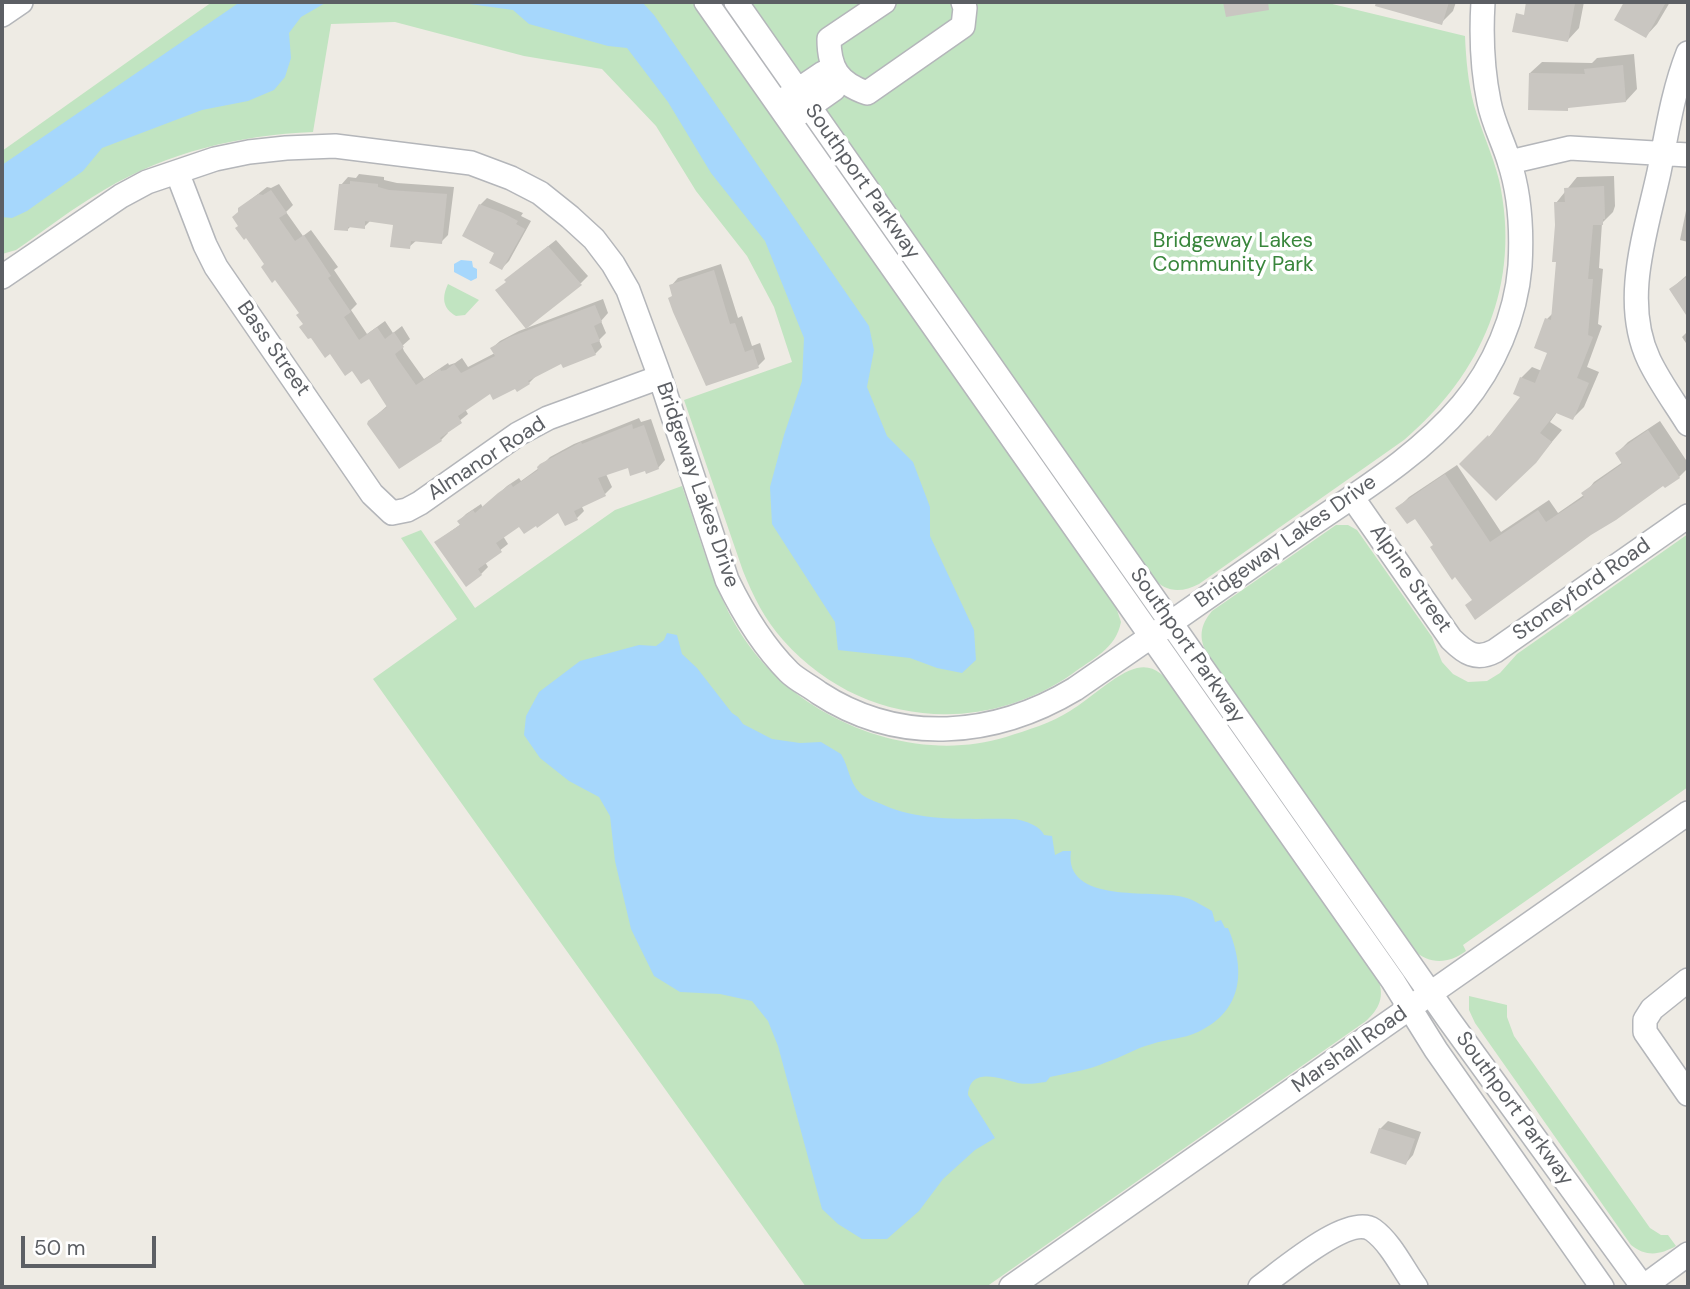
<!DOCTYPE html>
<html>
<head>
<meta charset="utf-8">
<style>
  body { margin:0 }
  #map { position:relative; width:1690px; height:1289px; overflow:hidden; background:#eeebe4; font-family:"DM Sans",sans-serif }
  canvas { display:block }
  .frame { position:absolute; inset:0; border:4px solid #5c5f64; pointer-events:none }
  .scale { position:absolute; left:21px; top:1236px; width:135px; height:32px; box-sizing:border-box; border:4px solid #5c5f64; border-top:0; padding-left:9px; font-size:21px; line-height:24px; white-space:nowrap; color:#5c5f64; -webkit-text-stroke:5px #fff; paint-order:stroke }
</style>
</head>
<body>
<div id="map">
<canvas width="1690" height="1289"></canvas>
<div class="frame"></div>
<div class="scale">50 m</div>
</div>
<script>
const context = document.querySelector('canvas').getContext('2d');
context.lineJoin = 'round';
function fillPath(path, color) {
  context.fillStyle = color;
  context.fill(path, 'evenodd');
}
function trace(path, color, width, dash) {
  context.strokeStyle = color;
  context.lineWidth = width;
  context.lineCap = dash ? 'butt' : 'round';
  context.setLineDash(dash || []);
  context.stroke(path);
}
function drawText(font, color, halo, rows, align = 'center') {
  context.font = font + ' "DM Sans",sans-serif';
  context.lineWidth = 7;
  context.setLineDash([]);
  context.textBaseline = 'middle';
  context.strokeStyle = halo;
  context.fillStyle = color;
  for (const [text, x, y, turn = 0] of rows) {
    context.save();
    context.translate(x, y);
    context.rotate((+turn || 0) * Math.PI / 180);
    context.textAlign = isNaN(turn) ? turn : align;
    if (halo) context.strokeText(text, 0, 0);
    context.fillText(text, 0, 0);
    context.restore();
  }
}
fillPath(new Path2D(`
  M212,2h480l422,599 7,21c-5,27 -29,37 -49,52 -93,64 -214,51 -289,-34 -18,-20 -30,-44 -40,-69l-59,-171 108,-38 -18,-55 -27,-51 -51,-65 -40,-65 -54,-57 -78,-13 -129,-34 -64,2 -18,108c-74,3 -145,20 -209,58 -31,18 -59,40 -88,60l-14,4v-103z
  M749,2h575l141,34c1,23 3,46 9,69 7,25 19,50 25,75 23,103 -17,194 -95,260l-205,144c-17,9 -34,9 -46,-7z
  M448,284l31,16 -14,15 -9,1c-14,-8 -14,-19 -8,-32z
  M682,486c17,47 30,100 56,143 52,87 170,138 268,108 22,-7 45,-14 64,-26 20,-12 46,-38 67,-43 16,-4 27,7 36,18l205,293c7,18 1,30 -12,42l-380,266h-180l-433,-608 84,-60 -56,-81 20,-8 54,78 140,-98z
  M1336,525h12l9,5 75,107 10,25 11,12 15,8 19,-1 13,-8 17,-19 171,-120v253l-225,158 3,6c-17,13 -37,14 -52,-1l-206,-295c-10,-16 -8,-30 4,-44z
  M1469,996l38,9v12l7,19 136,192 11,7h7l8,11c-16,9 -30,11 -45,-1l-156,-222 -6,-13z`), '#c1e4c1');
fillPath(new Path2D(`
  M240,2h87l-26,15 -12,16 2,25 -6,19 -11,13 -26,11 -46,9 -100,38 -19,23 -56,40 -15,7 -10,-1v-52z
  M455,2h187l12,13 215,311 5,24 -7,37 20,49 26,26 17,45v29l44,94 2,30 -14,13 -25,-5 -27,-10 -72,-8 -3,-28 -63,-98 -2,-37 14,-52 18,-54 2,-43 -39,-97 -54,-68 -43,-71 -41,-54 -19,-2 -79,-22 -16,-14z
  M461,260l11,1 1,6 4,2v9l-6,3 -17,-9v-8z
  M667,633l10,2 5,19 15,14 35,45 6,4 5,7 29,15 28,4 21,-1 20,12c8,13 8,28 19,39 5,5 12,7 19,10 42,20 88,15 133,16 10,0 29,7 32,16l8,1 3,19 8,-4h8c-8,54 82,38 112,46 10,2 20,9 29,14l3,11 6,-2 4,8h3c18,42 15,83 -30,104 -15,7 -31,7 -46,12 -16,4 -30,13 -45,18 -18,8 -38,11 -57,15l-4,5c-9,1 -18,3 -28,1 -17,-4 -48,-17 -50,12l27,43 -20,12 -32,29 -24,32 -32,28h-25l-24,-15 -16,-15 -44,-163 -10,-25 -16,-20 -32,-7 -40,-2 -26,-16 -23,-47 -16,-68 -5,-45 -11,-19 -30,-16 -29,-23 -16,-23 2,-19 13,-24 41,-31 59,-16 17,1 8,-6z`), '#a6d7fc');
fillPath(new Path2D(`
  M1381,2h75l-3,9 -12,12 -61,-17z
  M1528,2h56l-5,26 -11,12 -42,-30z
  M1626,2h44l-13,22 -11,12 -30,-17z
  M1634,54l3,35 -11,12 -55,5 -4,3 -37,-36 12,-11 50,1 5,-5z
  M359,174l25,3v3l13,3 57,4 -6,48 -7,7 -24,-2 -8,7 -14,-24 -24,-3 -7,7 -13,-1 -4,4 -6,-45 7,-8 8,1z
  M1614,176l1,30 -2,6 -11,11 -3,45 4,1 -5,55 4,2 -15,41 12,5 -15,35 -11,11 -15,-7 -8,11 12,8 -27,32 -74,2 39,-38 23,-29 -2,-19 11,-11 10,4 8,-19 -3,-33 7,-7 4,-52 -2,-57 21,-26z
  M279,184l14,21 -7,7 17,24 8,-6 27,37 -4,3 23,34 -6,6 16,24 18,-13 8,12 9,-7 8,13 -8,7 2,5 20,28 24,-16 1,2 6,-2 7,-5 6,9 27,-14 -3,-5 8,-7 19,-10 84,-32 5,14 -7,8 5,12 -7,7 3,7 -7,7 -33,7 -26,15 -7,7 -39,8 -25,18 3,5 -21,17 1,2 -7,7 -72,-18 19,-17 -19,-28 -17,-9 -22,-16 -25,-28 -4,-12 -61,-87v-17l27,-21 4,1z
  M487,198l36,15 -2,3 10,5 -22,40 -7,7 -22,-63z
  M1688,201v41l-8,-2z
  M556,240l32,36 -7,7 -74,-2 7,-8z
  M721,264l17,54 4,-2 10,30 8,-3 5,16 -7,7 -85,-71 -2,-9 7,-8z
  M1688,274v40l-17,-25z
  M1688,331v15l-6,-9z
  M639,418l2,4 10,-3 14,41 -7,8 -29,-2 -23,8 6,13 -7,7 -24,11 3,6 -7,7 -19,-7 -38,14 -17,11 5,8 -23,18 3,5 -7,7 -45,-32 25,-18 -2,-3 7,-7 15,-10 2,4 24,-22 12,-8 2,3 18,-13 11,-11 24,-13z
  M1660,421l28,42v5l-9,9 -14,9 -1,-3 -191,116 -57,-83 -18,-8 11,-11 48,-32 44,67 48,-32 9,13 26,-18 10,-13 29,-20 -6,-9 11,-11z
  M1388,1121l33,11 -8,23 -7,8 -26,-34z`), '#0003');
fillPath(new Path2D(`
  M1223,2h45l1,8 -43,7z
  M1376,2h73l-7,23 -67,-19z
  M1526,2l49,1 -7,39 -56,-10 4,-19 8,2z
  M1624,2h42l-20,36 -32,-18z
  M1623,65l3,37 -58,6v3l-40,-1 1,-37 56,1 -1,-5z
  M350,181l28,3v3l11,3 58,4 -5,50 -31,-3 -1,8 -20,-2 3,-22 -28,-4v8l-17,-2v4l-14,-1 5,-46h11z
  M1604,186l1,33h-2v6h-10l-5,54h5l-5,56 5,2 -16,41 12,5 -16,37 -17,-7 -16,20 12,9 -16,21 -40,38 -37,-37 29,-29 1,2 31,-40 -7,-3 7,-17 15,6 12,-30 -13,-5 11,-30 6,2 5,-58h-4l3,-37 -1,-23h11l-1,-14z
  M271,190l16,23 -8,5 16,23 9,-6 27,41 -3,2 23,34 -7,5 15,23 18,-13 8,12 9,-7 10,15 -9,7 2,4 19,27 24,-16 1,2 5,-1 8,-6 7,9 34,-17 -5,-8 20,-11 85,-32 7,17 -8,4 6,15 -9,3 5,11 -33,13 -2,-4 -33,17 2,3 -13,8 -2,-3 -22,11 -3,-6 -32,22 4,7 -22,15 2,3 -43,28 -32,-45 1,-3 19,-14 -18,-28 -8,5 -9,-13 -7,5 -15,-22 -5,4 -14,-20 -3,1 -9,-12 4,-3 -7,-9 3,-2 -24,-33 -3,3 -11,-16 3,-3 -18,-26 -2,2 -9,-12 3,-2 -6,-9 6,-5v-4l20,-14 5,1z
  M479,204l24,9 15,8 -2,3 9,5 -23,41 -13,-7 5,-10 -32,-17z
  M548,246l34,39 -56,44 -31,-39 11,-8 -2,-2z
  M714,270l16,54 5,-1 10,29 8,-3 6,19 -53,18 -33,-74 -5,-14 4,-2 -3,-11z
  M1688,276v42l-19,-29z
  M632,424l1,5 11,-4 15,44 -13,5 -1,-3 -15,5 -2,-8 -30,10 8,18 -32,15 4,9 -13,6 -7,-13 -21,15 -1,-2 -12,8 -5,-7 -23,16 6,9 -24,17 4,6 -16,12 -32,-45 26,-17 -3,-4 16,-11 2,3 23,-20 13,-9 2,3 25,-17 -1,-3 3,-3 41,-22 1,2z
  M1648,430l32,48 -15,10 -2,-2 -47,34 -25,15 -116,85 -10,-15 7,-5 -17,-23 -3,3 -22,-33 3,-2 -18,-26 -8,5 -12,-16 50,-34 45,68 48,-32 8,12 38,-25 -3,-4 41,-29 -7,-11z
  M1379,1128l36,11 -9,26 -36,-12z`), '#c9c6c1');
const minor = new Path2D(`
  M706,2l687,979 43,69 166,237
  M736,2l713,1018 194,267
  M884,2l-55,37c0,29 9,44 38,54l96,-67 2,-18 -2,-6
  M2,15l19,-13
  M1688,53c-15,38 -21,79 -29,119 -13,60 -38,129 -10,188 11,23 26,43 39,64
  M786,98l37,-25 14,1
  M797,115l37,-26 3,-15
  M1510,162l60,-14 118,7
  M177,172l28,73 11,22 156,227 20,19 15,-3 13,-7 98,-69 30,-16 112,-41
  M2,277l119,-81 26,-14 68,-23 34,-7 37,-4 49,-2 136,17 40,15 29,15 30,24 24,22 19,25 15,26 32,87 67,203c16,33 35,65 62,92 8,8 21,14 30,21 81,53 176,44 256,-4 77,-53 153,-106 230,-160 54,-37 114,-73 157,-124 32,-38 54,-89 58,-139 2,-34 0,-72 -11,-105 -6,-20 -16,-38 -20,-59 -7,-34 -8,-67 -6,-100
  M1352,497l99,142c14,14 25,22 44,12l193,-135
  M1688,980l-36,29 -7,11v12l43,62
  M1011,1287l677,-474
  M1260,1287c21,-15 89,-74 113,-57 18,13 30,39 43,57
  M1643,1287l45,-33`);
trace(minor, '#b4b6ba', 26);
trace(minor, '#fff', 23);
drawText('21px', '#5c5f64', '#fff', [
  ["Southport Parkway",862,182,55],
  ["Bass Street",273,349,55],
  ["Almanor Road",487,459,-33],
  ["Bridgeway Lakes Drive",697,485,71],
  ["Bridgeway Lakes Drive",1286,542,-35],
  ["Alpine Street",1410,579,55],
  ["Stoneyford Road",1582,590,-35],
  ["Southport Parkway",1187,646,55],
  ["Marshall Road",1350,1050,-35],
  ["Southport Parkway",1514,1109,54]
]);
drawText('21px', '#39863c', '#fff', [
  ["Bridgeway Lakes",1233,241],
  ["Community Park",1233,265]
]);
</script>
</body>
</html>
